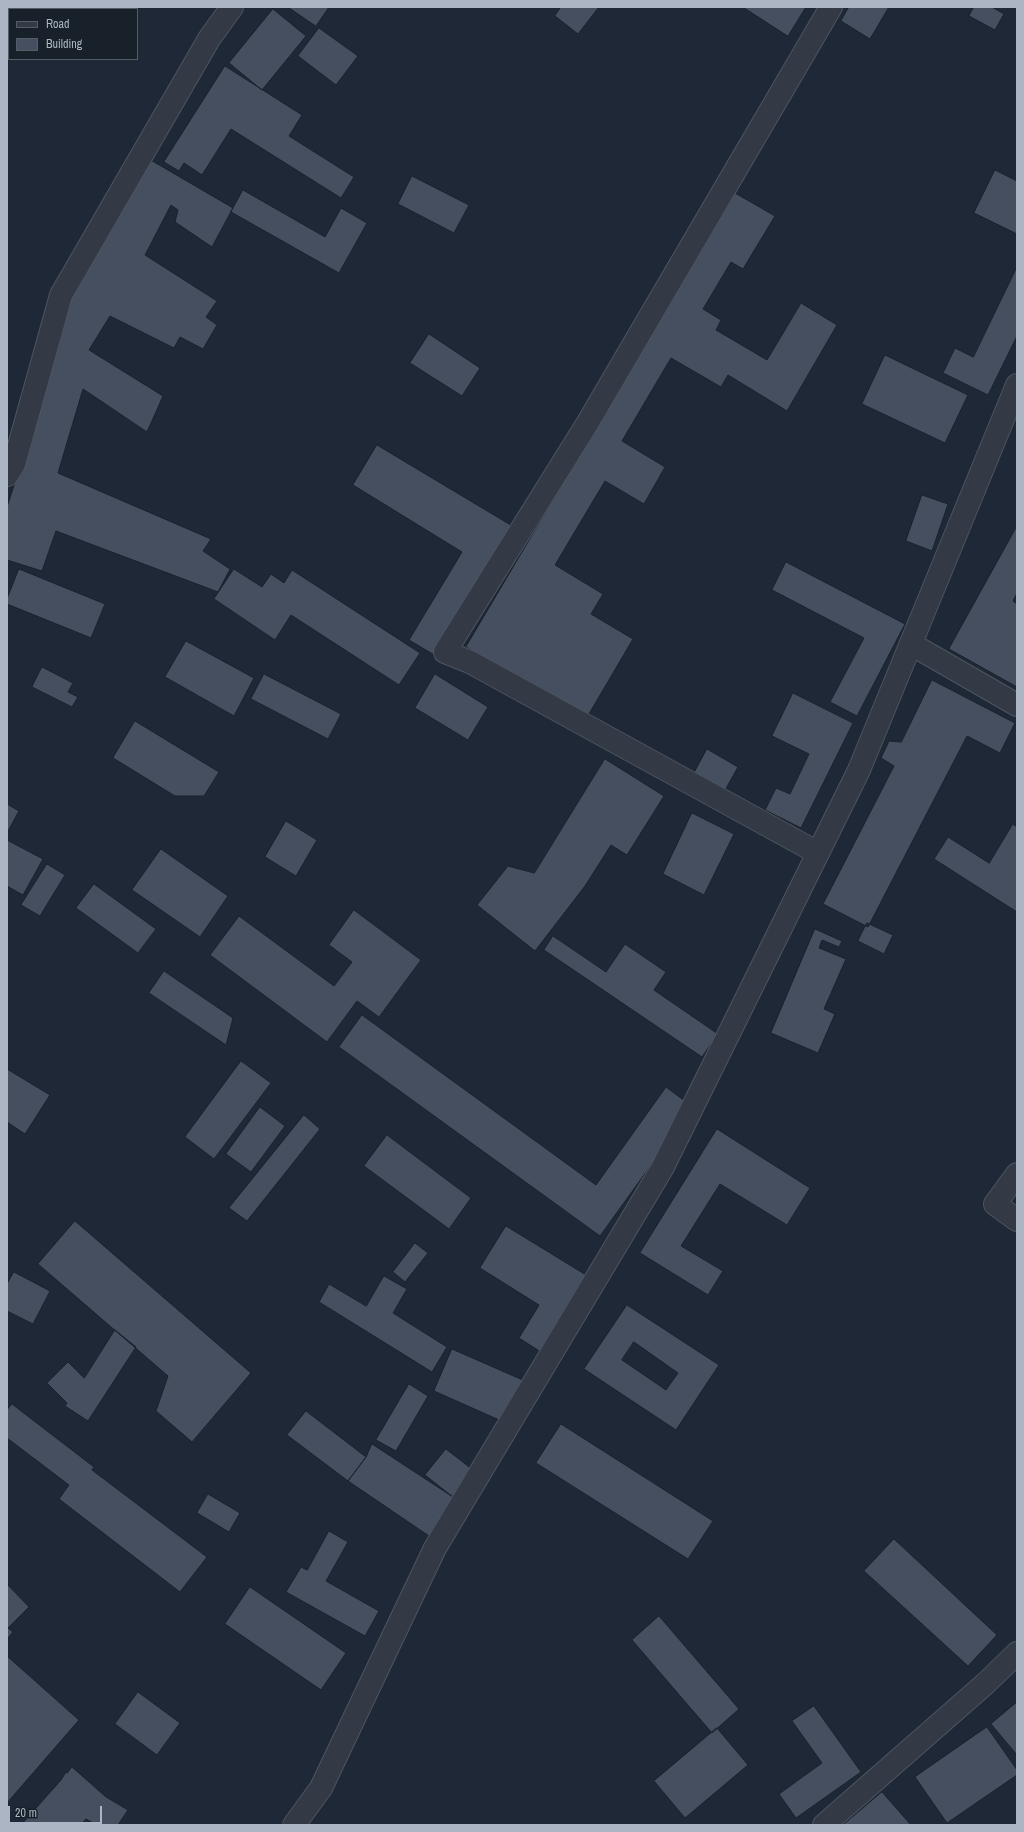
<!DOCTYPE html>
<html>
<head>
<meta charset="utf-8">
<style>
  body { margin:0 }
  #map { position:relative; width:1024px; height:1832px; overflow:hidden; background:#1f2836; font-family:"Archivo Narrow",sans-serif }
  canvas { display:block }
  .frame { position:absolute; inset:0; border:8px solid #acb5c3; pointer-events:none }
  .legend { position:absolute; left:8px; top:8px; width:130px; height:52px; box-sizing:border-box; background:#18202a; border:1px solid #535c67; margin:0; padding:5px 7px; list-style:none; font-size:12px; color:#acb5c3 }
  .legend li { display:flex; align-items:center; gap:8px; height:20px }
  .legend b { width:20px; border:1px solid #535c67 }
  .scale { position:absolute; left:8px; top:1806px; width:94px; height:18px; box-sizing:border-box; border:2px solid #acb5c3; border-top:0; padding-left:5px; font-size:12px; line-height:14px; white-space:nowrap; color:#acb5c3; -webkit-text-stroke:3px #18202a; paint-order:stroke }
</style>
</head>
<body>
<div id="map">
<canvas width="1024" height="1832"></canvas>
<div class="frame"></div>
<ul class="legend">
<li><b style="height:5px;background:#333a46"></b>Road</li>
<li><b style="height:11px;background:#454f60"></b>Building</li>
</ul>
<div class="scale">20 m</div>
</div>
<script>
const context = document.querySelector('canvas').getContext('2d');
context.lineJoin = 'round';
function fillPath(path, color) {
  context.fillStyle = color;
  context.fill(path, 'evenodd');
}
function trace(path, color, width, dash) {
  context.strokeStyle = color;
  context.lineWidth = width;
  context.lineCap = dash ? 'butt' : 'round';
  context.setLineDash(dash || []);
  context.stroke(path);
}
const building = new Path2D(`
  M288,7h41l-13,19z
  M561,7h38l-21,27 -23,-18z
  M743,7h63l-18,29z
  M849,7h40l-19,32 -29,-18z
  M974,7h18l12,7 -9,16 -26,-14z
  M273,9l33,27 -44,54 -33,-27z
  M319,28l39,28 -22,29 -38,-29z
  M225,66l77,49 -13,21 65,41 -13,21 -110,-69 -29,46 -18,-12 -5,8 -15,-9z
  M149,159l84,49 -21,39 -37,-25 3,-12 -7,-5 -26,50 72,46 -11,16 11,8 -14,24 -23,-12 -6,11 -64,-32 -21,34 74,46 -16,36 -64,-43 -25,84 153,66 -8,12 27,18 -12,23 -162,-61 -14,40 -35,-11v-53l46,-143 13,-66z
  M995,170l22,11v53l-43,-21z
  M412,176l57,29 -15,28 -56,-29z
  M243,190l82,47 16,-29 26,15 -28,50 -108,-61z
  M735,193l40,23 -32,53 -12,-7 -28,47 18,11 -5,10 51,30 34,-57 36,22 -50,86 -59,-36 -7,12 -50,-29 -49,83 43,26 -21,37 -39,-23 -50,84 48,29 -12,20 42,25 -47,80 -120,-72z
  M1017,267v69l-29,59 -45,-22 12,-25 18,9z
  M429,334l51,34 -18,28 -52,-33z
  M885,355l83,40 -23,48 -83,-39z
  M377,445l137,82 -78,129 -27,-16 53,-88 -109,-67z
  M922,495l26,9 -16,47 -26,-10z
  M1017,526v67l-4,8 4,3v83l-68,-38z
  M786,562l119,62 -48,92 -27,-14 34,-64 -92,-48z
  M19,569l86,35 -14,34 -84,-34v-5z
  M234,569l28,18 9,-13 13,9 8,-13 128,83 -21,32 -108,-70 -16,25 -61,-41z
  M186,641l68,37 -20,38 -69,-39z
  M42,667l31,16 -5,9 10,5 -6,10 -40,-20z
  M264,674l77,40 -13,25 -77,-40z
  M435,674l53,33 -20,33 -53,-32z
  M932,680l83,43 -15,30 -33,-17 -99,191 -45,-23 71,-138 -13,-8 8,-17 12,1z
  M793,693l60,30 -52,105 -36,-18 11,-22 14,6 19,-40 -37,-18z
  M135,721l84,51 -15,24h-29l-62,-38z
  M707,749l31,18 -14,25 -31,-17z
  M605,759l59,37 -37,59 -16,-10 -26,41 -50,65 -58,-46 31,-39 26,7z
  M7,804l12,7 -12,22z
  M692,813l42,21 -30,61 -41,-21z
  M286,821l31,19 -21,36 -31,-19z
  M1013,824l4,3v85l-83,-53 14,-22 41,26z
  M7,840l36,19 -20,36 -16,-9z
  M161,849l67,47 -28,41 -68,-47z
  M47,864l18,11 -25,41 -19,-11z
  M94,884l62,45 -18,24 -62,-45z
  M354,910l67,50 -42,57 -22,-16 -30,41 -117,-87 29,-39 95,70 18,-24 -23,-17z
  M867,923l26,12 -9,19 -26,-13z
  M815,929l27,12 -3,6 -17,-7 -3,8 27,11 -22,50 11,5 -17,39 -47,-20z
  M553,936l53,36 19,-28 41,28 -12,18 64,44 -16,23 -158,-107z
  M164,971l69,47 -7,27 -77,-52z
  M362,1015l234,170 70,-98 27,20 -93,129 -261,-189z
  M241,1061l30,22 -57,76 -29,-22z
  M7,1069l43,26 -25,39 -18,-12z
  M260,1107l25,19 -34,46 -25,-18z
  M304,1115l16,14 -73,92 -18,-13z
  M717,1129l93,59 -23,37 -67,-41 -39,62 42,25 -15,24 -68,-42z
  M387,1135l84,63 -22,31 -85,-63z
  M75,1221l176,152 -59,69 -36,-31 12,-35 -130,-112z
  M506,1226l85,52 -47,76 -25,-16 20,-33 -59,-37z
  M415,1243l13,10 -23,29 -12,-10z
  M14,1272l36,19 -17,33 -26,-13v-27z
  M384,1276l23,13 -14,24 54,34 -15,25 -113,-70 10,-18 37,22z
  M627,1305l92,60 -43,65 -92,-61zM634,1342l44,31 -12,17 -44,-30z
  M115,1330l21,17 -48,74 -23,-15 2,-3 -20,-20 21,-21 16,16z
  M452,1349l73,32 -19,42 -72,-32z
  M409,1384l19,12 -32,55 -20,-11z
  M12,1404l82,63 -2,3 115,87 -27,35 -121,-93 10,-14 -62,-47v-28z
  M306,1411l60,46 -18,24 -61,-46z
  M561,1424l152,97 -25,38 -152,-96z
  M372,1444l81,53 -24,39 -81,-55 18,-24z
  M446,1449l27,21 -20,27 -28,-22z
  M208,1494l32,19 -11,19 -32,-19z
  M329,1531l19,11 -22,39 53,30 -14,25 -79,-44 15,-25 6,3z
  M894,1539l103,96 -29,31 -104,-95z
  M7,1584l22,23 -21,21 5,4 -6,7z
  M250,1587l96,66 -25,37 -96,-66z
  M659,1616l80,93 -27,24 -80,-93z
  M7,1656l72,64 -72,83z
  M138,1692l42,31 -23,32 -42,-31z
  M1017,1702v53l-26,-31z
  M814,1706l47,66 -65,46 -17,-24 43,-31 -30,-42z
  M987,1727l30,43v5l-70,48 -32,-46z
  M717,1728l31,37 -63,53 -31,-37z
  M72,1767l34,30 22,13 -10,15h-21l-11,-6 -6,6h-59l40,-45 5,-8 1,1z
  M882,1792l29,33h-68z`);
fillPath(building, '#454f60');
trace(building, '#1a222d', 1);
const minor = new Path2D(`
  M7,475l7,-11 47,-169 148,-256 23,-32
  M911,644l106,61
  M818,853l-348,-191 -25,-10 142,-228 244,-417
  M1017,1174l-22,30 22,16
  M294,1825l27,-37 114,-240 228,-381 196,-397 158,-385
  M824,1825l161,-141 32,-31`);
trace(minor, '#4d5561', 24);
trace(minor, '#333a46', 22);
</script>
</body>
</html>
